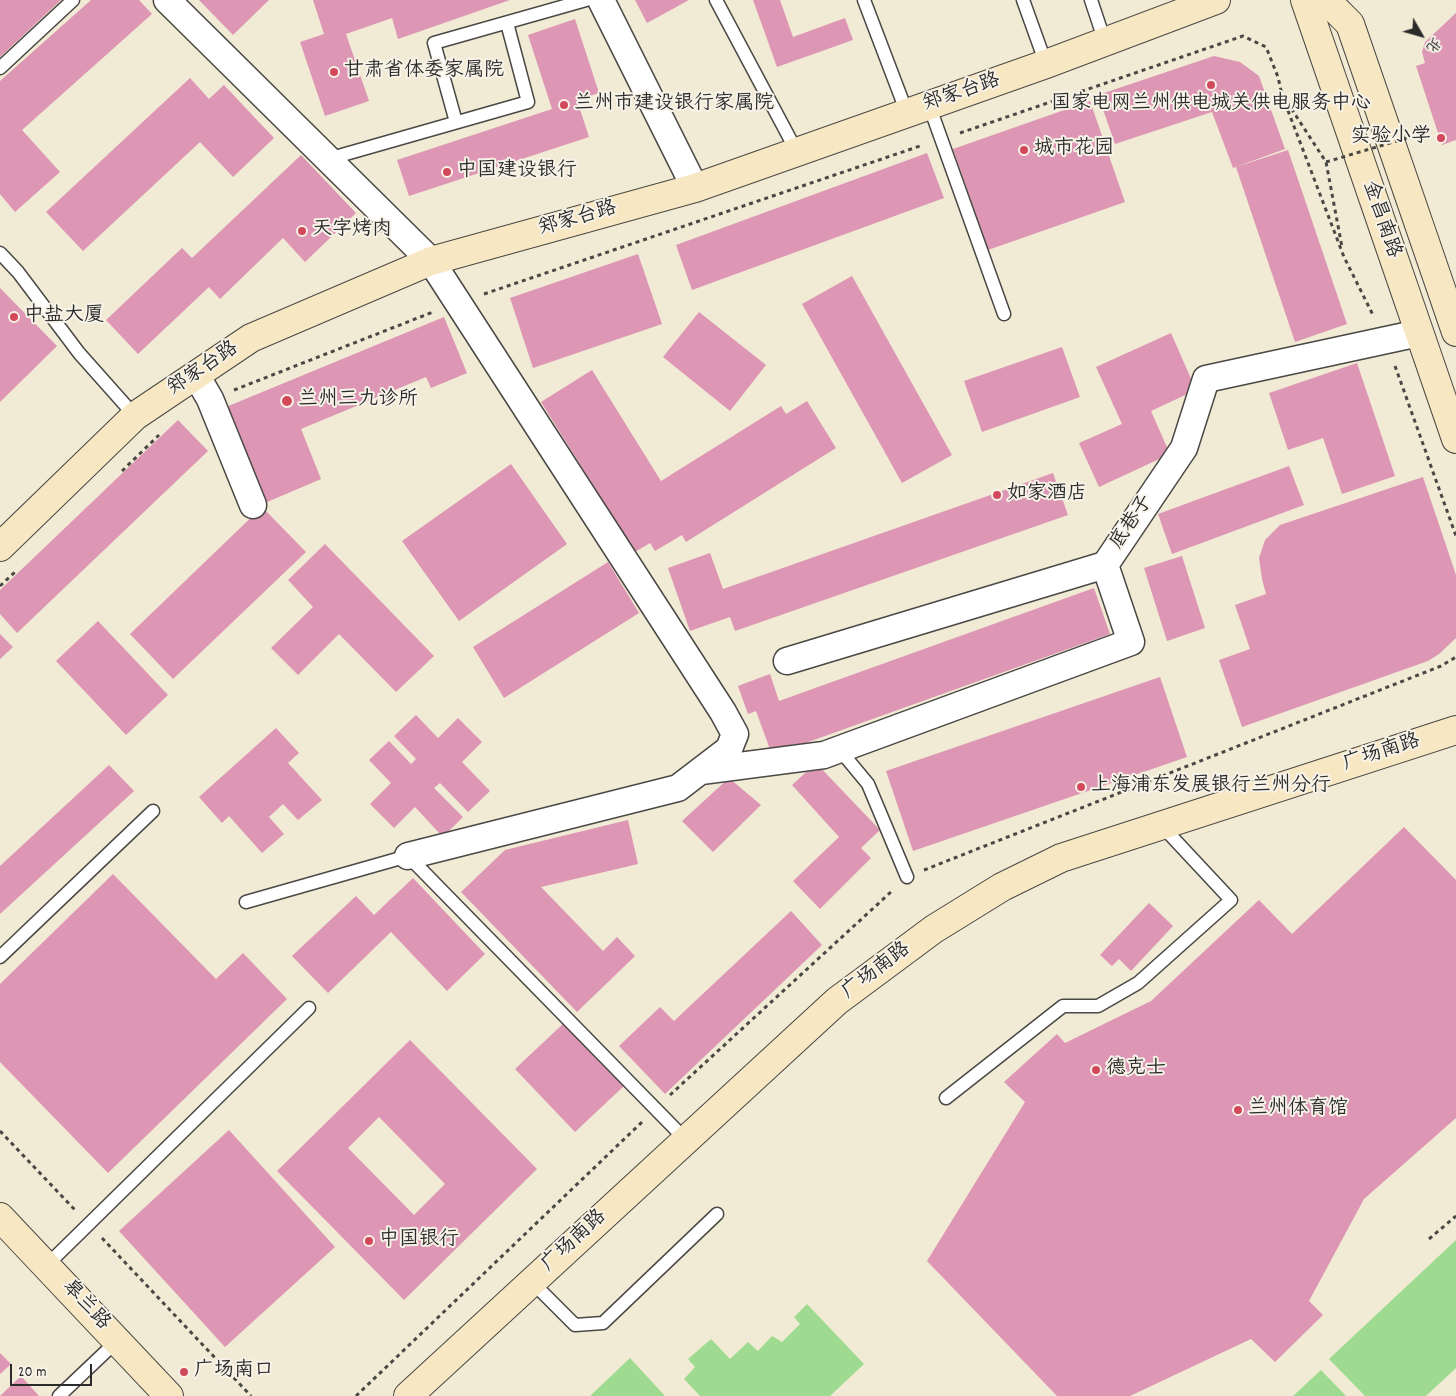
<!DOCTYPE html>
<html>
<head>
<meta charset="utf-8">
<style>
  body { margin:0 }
  #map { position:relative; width:1456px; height:1396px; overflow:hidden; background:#f1ead4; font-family:Dekko,"LXGW WenKai TC",sans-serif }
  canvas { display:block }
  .north { position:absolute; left:1396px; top:10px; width:50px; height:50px; -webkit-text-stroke:4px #f7f3e8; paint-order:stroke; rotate:128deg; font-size:14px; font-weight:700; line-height:20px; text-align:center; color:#2b2b2b }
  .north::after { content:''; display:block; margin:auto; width:18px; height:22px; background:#2b2b2b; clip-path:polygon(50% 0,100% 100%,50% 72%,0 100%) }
  .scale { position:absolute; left:10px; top:1364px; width:82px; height:22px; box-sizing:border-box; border:2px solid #2b2b2b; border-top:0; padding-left:6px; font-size:15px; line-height:18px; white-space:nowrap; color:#2b2b2b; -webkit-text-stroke:4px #f7f3e8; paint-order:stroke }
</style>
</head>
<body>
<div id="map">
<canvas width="1456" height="1396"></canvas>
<div class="north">北</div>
<div class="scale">20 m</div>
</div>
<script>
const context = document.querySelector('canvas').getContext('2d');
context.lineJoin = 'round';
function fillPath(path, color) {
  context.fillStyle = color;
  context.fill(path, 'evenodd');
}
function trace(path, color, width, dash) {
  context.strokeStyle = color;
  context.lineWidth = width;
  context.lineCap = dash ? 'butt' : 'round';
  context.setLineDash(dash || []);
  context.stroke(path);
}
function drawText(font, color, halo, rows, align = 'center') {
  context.font = font + ' Dekko,"LXGW WenKai TC",sans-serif';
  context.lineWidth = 4;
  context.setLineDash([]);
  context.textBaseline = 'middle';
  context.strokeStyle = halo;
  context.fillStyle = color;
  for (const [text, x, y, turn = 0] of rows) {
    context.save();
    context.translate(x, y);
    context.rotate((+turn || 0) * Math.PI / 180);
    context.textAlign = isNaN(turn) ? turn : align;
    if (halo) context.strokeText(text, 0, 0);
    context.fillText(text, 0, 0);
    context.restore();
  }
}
fillPath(new Path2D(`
  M1456,1240v128l-30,28h-61l-36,-37z
  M807,1304l57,60 -34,32h-130l-16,-17 11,-12 -7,-8 23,-20 19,20 18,-17 10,9 14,-15 10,6 18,-18 -6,-7z
  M630,1358l35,38h-75z
  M1321,1370l25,26h-53z`), '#9edb90');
fillPath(new Path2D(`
  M0,0h61l-61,57z
  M91,0h48l13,14 -130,116 38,42 -45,40 -15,-18v-113z
  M199,0h70l-36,35z
  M313,0h197l-112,39 -6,-21 -46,16 23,67 -44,15 -25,-74 24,-8z
  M635,0h54l-42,23z
  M753,0h27l13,37 52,-19 8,22 -76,27z
  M1456,13v127l-14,5 -26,-79 9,-3 -3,-11 3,-10z
  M575,19l24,74 -22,7 12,37 -180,59 -12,-36 155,-51 -24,-74z
  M1214,56l26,6 19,14 26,73 -52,19 -21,-56 -97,32 -17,-49z
  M190,78l19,21 15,-14 50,53 -41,39 -33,-35 -117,109 -37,-39z
  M1090,101l35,101 -137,48 -35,-101z
  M1288,150l59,174 -52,18 -59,-175z
  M927,153l17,45 -252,92 -16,-45z
  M301,155l55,58 -51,49 -22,-24 -63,61 -11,-12 -71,67 -32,-34 76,-72 10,10z
  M638,254l24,70 -129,44 -23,-70z
  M852,276l100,179 -50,28 -100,-179z
  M0,288l57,58 -57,56z
  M699,312l67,53 -36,46 -67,-54z
  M444,317l23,56 -36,15 -5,-11 -125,52 20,50 -56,24 -39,-96z
  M1171,333l25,57 -45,21 19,43 -71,33 -20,-44 43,-19 -26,-57z
  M1062,347l18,50 -98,35 -18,-51z
  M1357,363l38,113 -53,18 -19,-56 -35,12 -19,-57z
  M592,370l69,111 120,-75 5,8 21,-13 29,47 -150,94 -4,-7 -27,16 -5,-8 -15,9 -94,-150z
  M178,420l30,31 -191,182 -17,-19v-24z
  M511,464l56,80 -108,77 -57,-80z
  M1289,466l15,39 -132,49 -14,-40z
  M1053,473l15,42 -333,116 -5,-14 -40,14 -22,-63 42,-15 13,36z
  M1423,477l33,98v63l-17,16 -11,7 -186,66 -23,-67 31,-11 -15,-44 31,-11 -4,-15 -3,-21 6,-18 15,-15z
  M262,507l44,45 -133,127 -43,-45z
  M325,544l109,112 -38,36 -57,-58 -41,41 -27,-27 42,-41 -25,-27z
  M1182,556l23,72 -38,13 -23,-73z
  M608,562l31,51 -135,85 -31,-51z
  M1094,588l16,46 -338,121 -16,-44 -8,3 -10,-28 32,-12 9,27z
  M98,621l70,74 -42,40 -70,-74z
  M0,634l13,13 -13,12z
  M1160,677l27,80 -274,94 -27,-80z
  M416,715l22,23 20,-20 24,24 -20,20 28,29 -22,21 -28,-29 -6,5 29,29 -20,20 -28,-30 -21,21 -24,-24 21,-21 -22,-23 20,-19 22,23 5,-5 -22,-23z
  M276,728l23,25 -11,10 34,37 -24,20 -15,-16 -14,13 15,17 -22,19 -33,-37 -7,7 -23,-26z
  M816,763l64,67 -19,18 10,10 -51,51 -27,-28 46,-44 -47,-52z
  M109,765l25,26 -134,123v-48z
  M729,778l32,27 -48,47 -31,-31z
  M628,820l10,44 -97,23 62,64 14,-14 18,19 -58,56 -116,-120 44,-42z
  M1404,827l52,53v238l-92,81 -55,102 14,14 -48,47 -24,-23 -121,57h-73l-130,-135 98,-159 -21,-20 53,-48 8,9 86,-42 108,-101 33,34z
  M113,874l103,105 27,-26 44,46 -179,174 -108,-111v-78z
  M413,878l72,76 -38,37 -56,-59 -63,61 -36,-37 64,-60 18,19z
  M1149,903l24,23 -42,45 -12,-12 -7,7 -12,-11z
  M791,911l31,34 -157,149 -46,-48 41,-39 14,14z
  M565,1022l60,63 -50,47 -60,-63z
  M410,1040l127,129 -133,131 -127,-129zM379,1117l66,67 -31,31 -66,-67z
  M229,1130l106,117 -110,100 -106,-116z
  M0,1353l11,11 -11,10z
  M21,1376l18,20h-39z`), '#dd96b4');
const lane = new Path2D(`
  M716,0l81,152
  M864,0l43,113
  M1023,0l23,64
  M1091,0l14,42
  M0,68l73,-68
  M929,105l75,209
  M456,122l-22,-79 152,-43
  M328,159l200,-57 -21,-79
  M0,253l18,19 61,81 56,63
  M839,749l29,35 39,93
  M246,902l162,-46 278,284
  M0,957l153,-146
  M946,1098l117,-92h35l40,-23 93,-83 -70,-75
  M46,1266l263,-258
  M532,1282l43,43 28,-2 114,-109
  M59,1396l58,-55`);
const street = new Path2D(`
  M167,0l264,261 292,451 12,22 -6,15 -51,39 -270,68
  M601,0l94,188
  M196,375l14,24 43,106
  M787,661l318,-96 79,-117 22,-69 213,-46
  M701,771l123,-16 307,-113 -26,-77`);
const secondary = new Path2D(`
  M1305,0l151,439
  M1326,0l24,24 106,308
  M0,547l135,-131 116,-78 180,-77 264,-73 351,-124 170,-64
  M0,1217l169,179
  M408,1396l429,-395 97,-72 68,-42 59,-29 395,-128`);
trace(lane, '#494844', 15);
trace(street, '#494844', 29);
trace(secondary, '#494844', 30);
trace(new Path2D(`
  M1287,102l39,60 16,85
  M960,133l283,-97 23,11 12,30 4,18 62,162 29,58
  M484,294l439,-149
  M1395,366l61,170
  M234,390l199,-78
  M122,471l37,-36
  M0,586l16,-15
  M924,870l517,-204 15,-9
  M670,1095l222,-204
  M0,1131l75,79
  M102,1238l149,158
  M1429,1239l27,-23
  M356,1396l286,-274`), '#494844', 3, [4, 4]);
trace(lane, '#fff', 12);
trace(street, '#fff', 26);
trace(secondary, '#f8e7c3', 28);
trace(new Path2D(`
  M1326,162l81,-24`), '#494844', 3, [4, 4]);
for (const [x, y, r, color] of [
  [334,72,5,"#d1495b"],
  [1211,85,5,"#d1495b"],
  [564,105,5,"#d1495b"],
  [1441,138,5,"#d1495b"],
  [1024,150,5,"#d1495b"],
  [447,172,5,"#d1495b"],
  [302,231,5,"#d1495b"],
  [14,317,5,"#d1495b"],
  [287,401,6,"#d1495b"],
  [997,495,5,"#d1495b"],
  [1081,787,5,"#d1495b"],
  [1096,1070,5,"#d1495b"],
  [1238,1110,5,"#d1495b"],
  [369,1241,5,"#d1495b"],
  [184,1372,5,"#d1495b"]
]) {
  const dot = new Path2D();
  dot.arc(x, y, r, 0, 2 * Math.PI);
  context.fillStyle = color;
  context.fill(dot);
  trace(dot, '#f7f3e8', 2);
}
drawText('20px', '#2b2b2b', '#f7f3e8', [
  ["甘肃省体委家属院",344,72],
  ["兰州市建设银行家属院",574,105],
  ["国家电网兰州供电城关供电服务中心",1211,105,"center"],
  ["实验小学",1431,138,"right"],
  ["城市花园",1034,150],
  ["中国建设银行",457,172],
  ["天字烤肉",312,231],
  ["中盐大厦",24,317],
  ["兰州三九诊所",298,401],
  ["如家酒店",1007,495],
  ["上海浦东发展银行兰州分行",1091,787],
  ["德克士",1106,1070],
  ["兰州体育馆",1248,1110],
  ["中国银行",379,1241],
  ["广场南口",194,1372]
], 'left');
drawText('20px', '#2b2b2b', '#f7f3e8', [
  ["郑家台路",962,94,-19],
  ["郑家台路",578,220,-16],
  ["金昌南路",1380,220,71],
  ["郑家台路",204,370,-34],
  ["底巷子",1133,523,-56],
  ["广场南路",1382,754,-18],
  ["广场南路",877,972,-37],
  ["广场南路",575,1242,-43],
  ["皋兰路",85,1306,47]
]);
</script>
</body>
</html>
